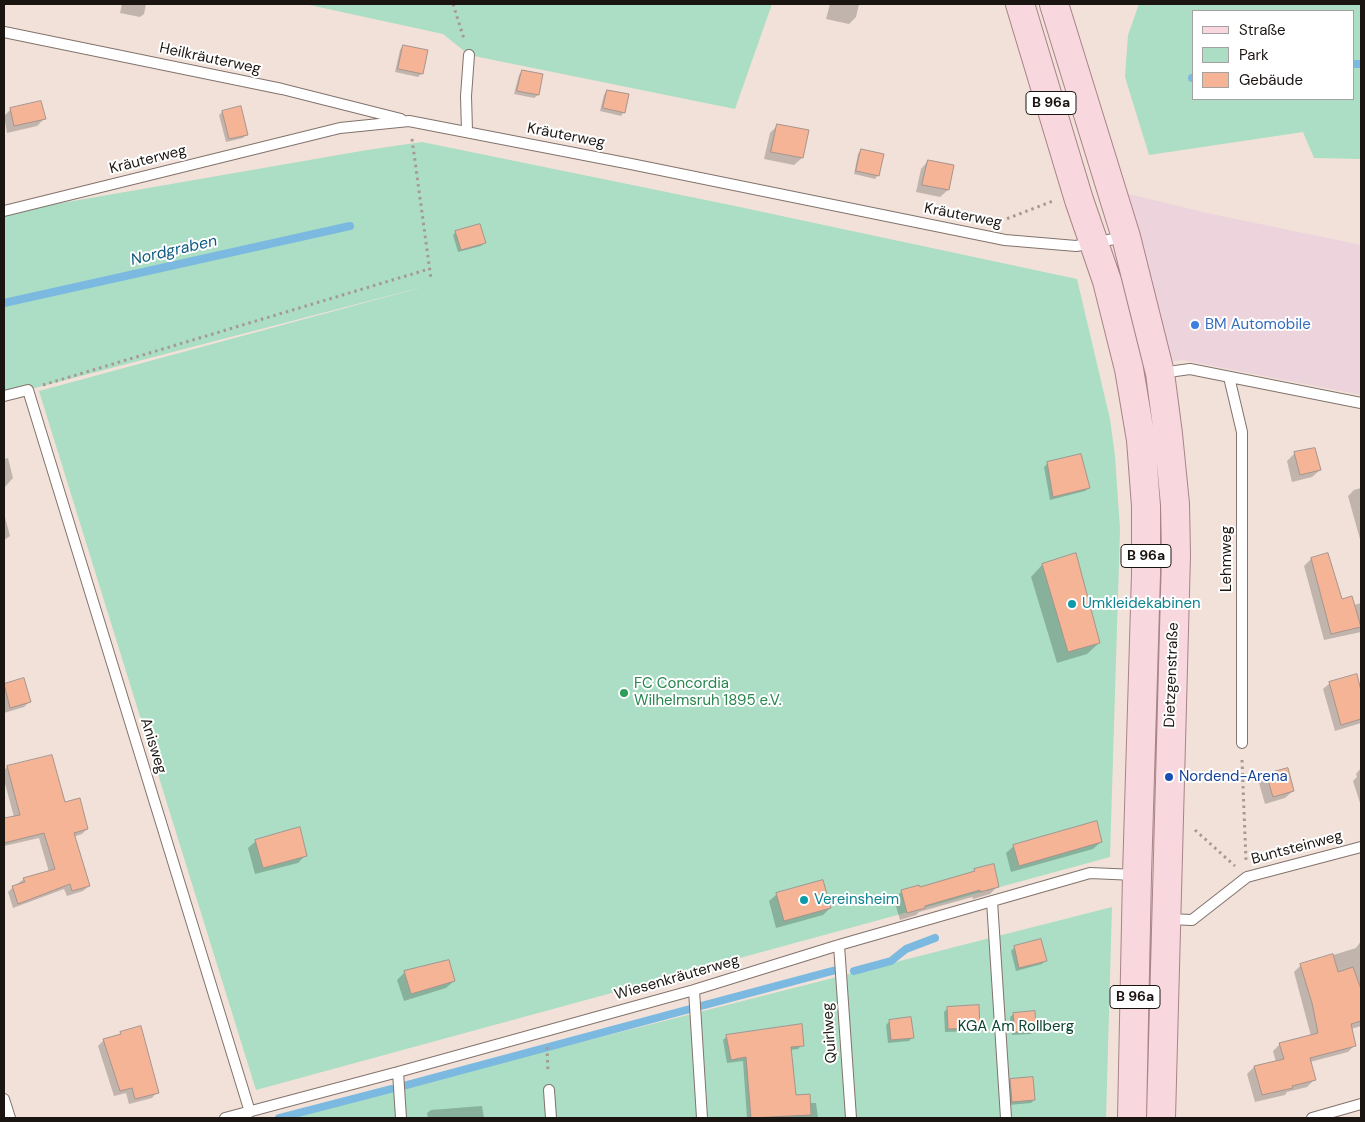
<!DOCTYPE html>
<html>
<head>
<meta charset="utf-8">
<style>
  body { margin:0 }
  #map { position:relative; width:1365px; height:1122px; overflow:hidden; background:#f2e1d9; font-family:"DM Sans",sans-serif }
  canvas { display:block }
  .frame { position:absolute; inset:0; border:5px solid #1b1512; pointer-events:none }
  .legend { position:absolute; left:1192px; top:10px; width:162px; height:90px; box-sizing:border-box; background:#fff; border:1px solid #a4a1a0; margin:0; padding:6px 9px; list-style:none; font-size:15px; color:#1b1512 }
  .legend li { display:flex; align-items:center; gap:10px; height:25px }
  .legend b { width:25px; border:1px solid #a4a1a0 }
</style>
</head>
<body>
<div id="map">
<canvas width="1365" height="1122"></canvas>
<div class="frame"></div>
<ul class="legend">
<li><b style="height:6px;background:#f8d8de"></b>Straße</li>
<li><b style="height:14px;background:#abdec4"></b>Park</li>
<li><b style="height:14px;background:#f5b496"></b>Gebäude</li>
</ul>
</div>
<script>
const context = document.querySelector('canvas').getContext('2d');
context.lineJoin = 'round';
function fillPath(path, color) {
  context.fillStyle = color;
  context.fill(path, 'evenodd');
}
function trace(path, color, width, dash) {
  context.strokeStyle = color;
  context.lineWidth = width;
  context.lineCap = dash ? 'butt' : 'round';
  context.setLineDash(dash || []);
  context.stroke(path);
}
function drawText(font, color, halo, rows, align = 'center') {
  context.font = font + ' "DM Sans",sans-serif';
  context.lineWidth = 4;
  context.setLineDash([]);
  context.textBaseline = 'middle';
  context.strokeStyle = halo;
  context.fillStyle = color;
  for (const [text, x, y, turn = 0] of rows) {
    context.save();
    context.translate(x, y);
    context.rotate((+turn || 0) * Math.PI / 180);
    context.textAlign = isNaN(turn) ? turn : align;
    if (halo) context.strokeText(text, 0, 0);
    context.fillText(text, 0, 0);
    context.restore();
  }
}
fillPath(new Path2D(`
  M1121,192l86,21 154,32v150l-178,-35 -16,2z`), '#ecd3dc');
fillPath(new Path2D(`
  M305,4h467l-37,105 -266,-54 -26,-21z
  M1139,4h222v155l-47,-1 -11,-26 -154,23 -24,-78 3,-42zM1194,11h160v88h-160z
  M422,142l313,64 342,73 33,140 5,37 5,73 -10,328 -854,233 -217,-699 395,-107 -430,112v-183l363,-63z
  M1112,907l-6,211h-823z`), '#abdec4');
fillPath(new Path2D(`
  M122,4h24l-2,10 -4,3 -20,-4z
  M830,4h29l-3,13 -7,7 -23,-5z
  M403,46l23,5 -5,23 -3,3 -23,-5 5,-22z
  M522,71l16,24 -4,3 -20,-4 5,-19z
  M607,91l17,21 -3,4 -21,-5 4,-16z
  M11,109l33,10 -7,7 -30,7 -3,-17z
  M222,112l25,22 -4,4 -17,4 -7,-27z
  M778,125l24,33 -8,7 -30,-6 6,-26z
  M861,150l17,25 -3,4 -21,-5 4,-20z
  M928,161l25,5 -5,24 -8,7 -24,-5 5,-23z
  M456,232l29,10 -4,4 -23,6 -5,-17z
  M1295,453l25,17 -8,7 -20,5 -5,-21z
  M8,458l5,20 -9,10v-29z
  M1048,463l41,25 -4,3 -35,9 -6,-33z
  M1361,488v55l-13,-47 6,-6z
  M5,517l5,19 -6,4v-22z
  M1075,555l24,88 -12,11 -30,9 -26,-86 11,-12z
  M1328,555l13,45 13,5 7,-2v29l-37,8 -20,-74 7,-7z
  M1356,676l5,20v27l-26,8 -12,-42 7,-6z
  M23,679l6,23 -5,5 -20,6v-29z
  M51,757l13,47 23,25 -5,5 -9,3 16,49 -6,5 -16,5 -3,-7 -51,19 -5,-16 5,-5 11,-8 25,-7 -10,-34 -35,8v-26l10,-3 -10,-37v-9l3,-4z
  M1361,768v34l-1,1 -7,-22 4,-4 -1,-3z
  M1267,776l26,15 -8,7 -20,6 -6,-21z
  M256,841l50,14 -8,8 -43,11 -7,-26z
  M1101,842l-8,7 -82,23 -5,-19 8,-7z
  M975,870l23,16 -8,8 -17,5 -1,-2 -53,15 -3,3 -16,5 -6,-21 8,-8 17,-3 53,-15z
  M777,894l53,14 -7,7 -47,13 -7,-27z
  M1361,941v85l-10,3 4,16 -7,7 -38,10 4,18 -7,7 -20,5 -2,3 -30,7 -8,-28 7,-7 22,-5 -3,-11 7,-7 31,-8 -17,-64 7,-7 55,-17z
  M1015,947l30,14 -3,3 -26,7 -5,-20z
  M405,972l49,9 -8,7 -42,13 -7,-21z
  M948,1008l31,19 -4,4 -30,1 -1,-20z
  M1014,1014l21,16 -4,4 -19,1 -2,-18z
  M890,1021l22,17 -3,3 -21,2 -2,-18z
  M121,1033l36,59 -5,6 -23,6 -3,-11 -12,3 -16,-50 6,-6 14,-4z
  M727,1036l75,9 -4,4 -8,1 5,47 14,6h7l2,15h-71l-4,-57 -16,2 -4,-23z
  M1011,1080l23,20 -3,3 -22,2 -2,-22z
  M482,1106l2,12h-56l-1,-5 4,-3z`), '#0003');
trace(new Path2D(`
  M1354,64h7
  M1192,78h2
  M4,303l346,-77
  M854,971l37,-10 15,-12 29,-11
  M701,1006l135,-36
  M403,1086l287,-77
  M279,1118l112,-29`), '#7bb9e0', 8);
const building = new Path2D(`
  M403,45l25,5 -5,24 -25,-5z
  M522,70l21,4 -4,21 -22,-4z
  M607,90l22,4 -4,19 -22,-5z
  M41,101l5,18 -32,7 -4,-18z
  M241,106l7,29 -19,4 -7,-28z
  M777,124l32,6 -6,28 -32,-6z
  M861,149l23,5 -5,22 -23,-5z
  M928,160l26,5 -5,25 -27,-5z
  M480,224l6,19 -25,7 -6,-19z
  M1315,448l6,22 -21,5 -6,-23z
  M1081,454l9,34 -37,9 -6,-35z
  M1076,553l24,90 -32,9 -26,-88z
  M1328,553l14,46 10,-3 9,31 -30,7 -20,-76z
  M1357,674l4,17v28l-20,6 -12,-43z
  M24,678l7,24 -21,6 -6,-24z
  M52,755l13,47 15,-4 8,31 -14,4 16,53 -18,5 -2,-7 -52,20 -6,-18 13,-4 -2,-4 32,-9 -11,-36 -40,10v-25l16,-3 -13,-49z
  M1288,768l6,23 -21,6 -7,-23z
  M1097,821l5,21 -83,24 -6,-21z
  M300,827l7,29 -44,12 -8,-28z
  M994,864l5,23 -19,5v-2l-55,16v2l-18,5 -6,-23 18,-5 1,2 55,-16 -1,-2z
  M823,880l8,28 -47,13 -8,-28z
  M1041,939l6,22 -28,7 -5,-22z
  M1333,954l5,18 15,-5 8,22v32l-10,3 5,22 -46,12 6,22 -24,6 1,2 -31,7 -8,-29 30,-7 -5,-16 39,-10 -6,-30 -12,-39z
  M449,960l6,21 -44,13 -7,-23z
  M979,1005l1,23 -32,1 -1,-22z
  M1035,1011l1,20 -21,1 -2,-19z
  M911,1017l3,21 -23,2 -2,-20z
  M802,1024l2,22 -13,1 5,48 14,-1 1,21 -60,3 -5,-61 -15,3 -5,-25z
  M141,1026l18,67 -24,6 -3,-11 -12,3 -17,-52 18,-5 -1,-2z
  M1033,1077l2,23 -23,2 -2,-23z`);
fillPath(building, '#f5b496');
trace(building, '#a5948d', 1);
const lane = new Path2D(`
  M4,32l278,57 119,30
  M467,131l-1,-35 3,-41
  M4,211l336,-83 69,-7 222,43 374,76 71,6 49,-9
  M1161,373l29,-4 171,34
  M1229,377l13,55v311
  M4,396l24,-6 222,722
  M992,901l14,217
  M1167,919l25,1 55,-43 114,-30
  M839,945l12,173
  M694,990l8,128
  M398,1072l3,46
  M549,1090l2,28
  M4,1099l6,19
  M225,1118l173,-46 296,-82 145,-45 251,-72 45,2
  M1312,1118l49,-14`);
const primary = new Path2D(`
  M1020,4l59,196 28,81 22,88 12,71 5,66v68l-9,301 -5,243
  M1054,4l72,233 34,136 8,61 7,70 1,51 -15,563`);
trace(lane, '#82736c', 12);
trace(primary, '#a88388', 30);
trace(new Path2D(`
  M453,4l11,35
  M412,139l19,140
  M1001,221l52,-20
  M43,385l386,-116
  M1242,760l4,101
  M1195,830l40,36
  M547,1047l1,26`), '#a69992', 3, [2.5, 4]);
trace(lane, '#fff', 10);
trace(primary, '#f8d8de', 28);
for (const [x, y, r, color] of [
  [1195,325,5,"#3f7fe0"],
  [1072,604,5,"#0f9aa8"],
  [624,693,5,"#2e9e5b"],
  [1169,777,5,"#1a4fb4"],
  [804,900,5,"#0f9aa8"]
]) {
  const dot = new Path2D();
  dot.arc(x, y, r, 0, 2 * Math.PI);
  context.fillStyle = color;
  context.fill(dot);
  trace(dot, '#fff', 2);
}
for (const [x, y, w] of [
  [1051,103,50],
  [1146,556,50],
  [1135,997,50]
]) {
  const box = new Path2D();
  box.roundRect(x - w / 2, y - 11.5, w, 23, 4);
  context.fillStyle = '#fff';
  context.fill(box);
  trace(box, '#1b1512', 1);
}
drawText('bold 14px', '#1b1512', null, [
  ["B 96a",1051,103],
  ["B 96a",1146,556],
  ["B 96a",1135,997]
]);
drawText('15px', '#1b1512', '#fff', [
  ["Heilkräuterweg",210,59,12],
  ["Kräuterweg",566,136,11],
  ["Kräuterweg",148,160,-14],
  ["Kräuterweg",963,216,11],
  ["Lehmweg",1227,559,-90],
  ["Dietzgenstraße",1172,675,-88],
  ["Anisweg",153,746,73],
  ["Buntsteinweg",1297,848,-15],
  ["Wiesenkräuterweg",677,978,-16],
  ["Quirlweg",830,1033,-94]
]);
drawText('15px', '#366cbe', '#fff', [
  ["BM Automobile",1205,325]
], 'left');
drawText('15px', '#0d838f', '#fff', [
  ["Umkleidekabinen",1082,604],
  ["Vereinsheim",814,900]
], 'left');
drawText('15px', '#27864d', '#fff', [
  ["FC Concordia",634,684],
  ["Wilhelmsruh 1895 e.V.",634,701]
], 'left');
drawText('15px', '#164399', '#fff', [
  ["Nordend-Arena",1179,777]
], 'left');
drawText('15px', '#09442f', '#fff', [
  ["KGA Am Rollberg",1016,1027]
]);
drawText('italic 16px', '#125c83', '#fff', [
  ["Nordgraben",174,251,-13]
]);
</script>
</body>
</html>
